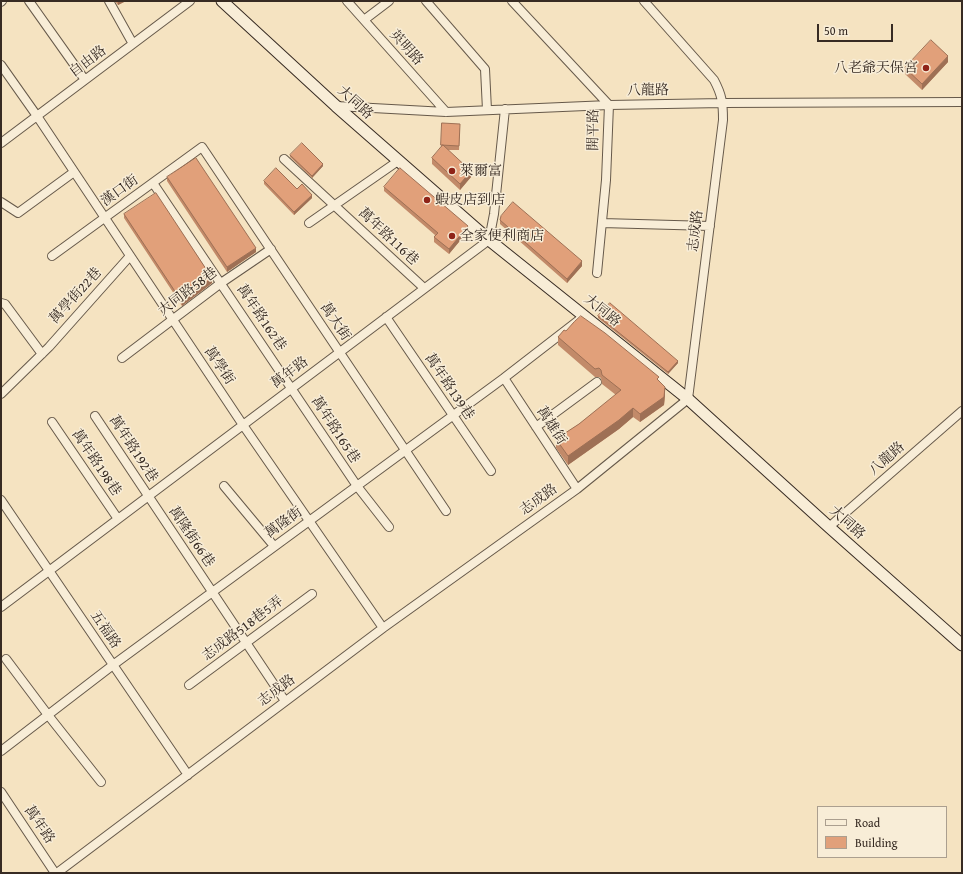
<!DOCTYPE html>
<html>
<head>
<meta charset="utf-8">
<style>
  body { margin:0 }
  #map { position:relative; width:963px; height:874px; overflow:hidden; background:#f5e3c1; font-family:"Gentium Book Plus",serif }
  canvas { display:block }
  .frame { position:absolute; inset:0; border:2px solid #372b23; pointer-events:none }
  .legend { position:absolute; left:817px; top:806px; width:130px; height:52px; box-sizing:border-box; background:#f8edd7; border:1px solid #ab9f8f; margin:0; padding:5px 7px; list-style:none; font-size:12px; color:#372b23 }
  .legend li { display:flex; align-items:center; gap:8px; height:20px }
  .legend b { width:20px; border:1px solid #ab9f8f }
  .scale { position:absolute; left:817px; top:24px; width:76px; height:18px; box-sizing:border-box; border:2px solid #372b23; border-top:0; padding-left:5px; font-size:12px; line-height:14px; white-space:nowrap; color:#372b23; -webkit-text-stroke:3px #f8edd7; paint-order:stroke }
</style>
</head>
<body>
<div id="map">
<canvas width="963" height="874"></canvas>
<div class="frame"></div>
<ul class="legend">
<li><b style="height:5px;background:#f8edd7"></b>Road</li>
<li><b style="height:11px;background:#e1a07a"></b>Building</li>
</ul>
<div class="scale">50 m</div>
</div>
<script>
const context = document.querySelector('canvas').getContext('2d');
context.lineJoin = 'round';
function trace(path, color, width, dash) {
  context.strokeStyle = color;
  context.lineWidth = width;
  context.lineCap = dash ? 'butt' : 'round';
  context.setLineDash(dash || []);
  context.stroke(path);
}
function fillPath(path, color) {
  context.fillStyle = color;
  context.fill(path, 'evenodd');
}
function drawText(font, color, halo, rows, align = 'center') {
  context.font = font + ' "Gentium Book Plus","Noto Serif TC",serif';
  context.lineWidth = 3;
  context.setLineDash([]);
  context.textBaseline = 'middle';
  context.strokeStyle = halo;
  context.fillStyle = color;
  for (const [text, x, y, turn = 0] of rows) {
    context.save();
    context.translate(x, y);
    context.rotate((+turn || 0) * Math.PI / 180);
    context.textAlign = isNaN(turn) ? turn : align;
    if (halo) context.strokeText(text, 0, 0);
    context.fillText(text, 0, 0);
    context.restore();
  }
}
const street = new Path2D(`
  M29,1l56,79
  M109,1l24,43
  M347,1l99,111
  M426,1l59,68 2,41
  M512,1l97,104 -3,75 -9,93
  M1,2l1,-1
  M364,20l25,-19
  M1,65l36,51 206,309 140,203
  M336,106l110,6 163,-7 114,-2 239,-1
  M1,143l189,-142
  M284,159l140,129
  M153,183l204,303 32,41
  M1,202l17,11 56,-41
  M309,223l89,-62
  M602,223l108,3
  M52,256l150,-109 244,364
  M1,303l4,1 37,50
  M386,317l105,154
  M122,358l99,-75 50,-34
  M504,378l73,111
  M1,394l48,-47 81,-91
  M95,416l190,285
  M52,422l66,97
  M536,427l61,-45
  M224,486l50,60
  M1,500l187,275
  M829,527l133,-116
  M1,607l488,-367 5,-26 11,-105
  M6,659l42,56 53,67
  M189,685l123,-91
  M1,751l112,-86 391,-287 75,-58
  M1,792l54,81
  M57,873l326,-245 194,-139 111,-90 35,-279c0,-17 -1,-25 -9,-40l-70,-79`);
const secondary = new Path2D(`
  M222,1l114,105 153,134 199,159 141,128 133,118`);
trace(street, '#66594a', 10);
trace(secondary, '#372b23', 13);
trace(street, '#f8edd7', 8);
trace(secondary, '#f8edd7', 11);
fillPath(new Path2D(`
  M115,1h11l-8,4z
  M948,62l-26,28 -17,-16v-6z
  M442,123l18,5 -1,22h-11l23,27 -11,13 -28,-26v-6l9,-10z
  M290,155l33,11 -11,12 -22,-21z
  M167,177l89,75 -29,20 -60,-91z
  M264,181l33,8 15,9 -18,17 -30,-31z
  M384,187l84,44 -19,23 -15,-12v-5l1,-2 -51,-44z
  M124,214l88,69 -30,23 -58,-88z
  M500,220l82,46 -15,17 -67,-59z
  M598,316l80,47 -10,11 -70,-56z
  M566,331l93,50 6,14 -1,10 -24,17 -7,-5 -14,12 -51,36 -12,-17v-9l23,-15 37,-29 -14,-11 -1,-6 -2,-1h-4l-37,-32v-8z`), '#c28a69');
fillPath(new Path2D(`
  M118,1h8l-8,4z
  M948,56v6l-26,28v-6z
  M323,164v2l-11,12v-2z
  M471,171v6l-11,13v-6z
  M312,195v3l-18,17v-3z
  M468,226v5l-19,23v-5z
  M256,248v4l-29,20v-5z
  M582,261v5l-15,17v-4z
  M212,278v5l-30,23v-4z
  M678,361v2l-10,11v-2z
  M665,387v8l-1,10 -24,17v-8z
  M633,408v9l-14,12 -51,36v-9z`), '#9e7055');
const building = new Path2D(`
  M931,40l17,16 -26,28 -17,-16z
  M442,123l18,1 -1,22 -18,-1z
  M302,143l21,21 -11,12 -22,-21z
  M443,145l28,26 -11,13 -28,-26z
  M196,158l60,90 -29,19 -60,-90z
  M276,168l21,21 5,-5 10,11 -18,17 -30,-31z
  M400,168l68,58 -19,23 -15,-12 4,-4 -54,-46z
  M156,193l56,85 -30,24 -58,-88z
  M513,202l69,59 -15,18 -67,-59 1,-4z
  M610,303l68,58 -10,11 -70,-56z
  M581,316l24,17 54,44 -2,2 8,8 -1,10 -24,17 -7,-6 -14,12 -51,36 -12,-17 23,-15 42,-34 -19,-15 -1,-5 -2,-2 -4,1 -37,-32 6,-7 2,1 8,-9z`);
fillPath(building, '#e1a07a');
trace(building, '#9e7055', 1);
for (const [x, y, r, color] of [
  [926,68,4,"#8f2418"],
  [452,171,4,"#8f2418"],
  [427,200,4,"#8f2418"],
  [452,236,4,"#8f2418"]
]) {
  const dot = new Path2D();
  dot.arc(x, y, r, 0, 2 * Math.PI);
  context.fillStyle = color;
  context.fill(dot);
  trace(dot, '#f8edd7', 1.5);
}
drawText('14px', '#372b23', '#f8edd7', [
  ["英明路",406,48,48],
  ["自由路",88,62,-37],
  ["八龍路",648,91,-1],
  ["大同路",355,103,42],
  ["開平路",594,130,-89],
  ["漢口街",120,191,-36],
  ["志成路",696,231,-83],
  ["萬年路116巷",388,237,43],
  ["大同路58巷",188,292,-37],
  ["萬學街22巷",76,296,-48],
  ["大同路",602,311,39],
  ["萬年路162巷",261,318,56],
  ["萬大街",335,322,56],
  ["萬學街",219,366,56],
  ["萬年路",290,373,-37],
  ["萬年路139巷",449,387,56],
  ["萬雄街",551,426,57],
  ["萬年路165巷",335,430,57],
  ["萬年路192巷",133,449,57],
  ["八龍路",887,459,-41],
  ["萬年路198巷",96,463,56],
  ["志成路",539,500,-36],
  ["萬隆街",284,523,-36],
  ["大同路",847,523,42],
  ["萬隆街66巷",191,537,56],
  ["志成路518巷5弄",243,629,-37],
  ["五福路",105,630,56],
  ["志成路",277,691,-37],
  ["萬年路",39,825,56]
]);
drawText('14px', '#372b23', '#f8edd7', [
  ["八老爺天保宮",918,68,"right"],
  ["萊爾富",460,171],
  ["蝦皮店到店",435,200],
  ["全家便利商店",460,236]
], 'left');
</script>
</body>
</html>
